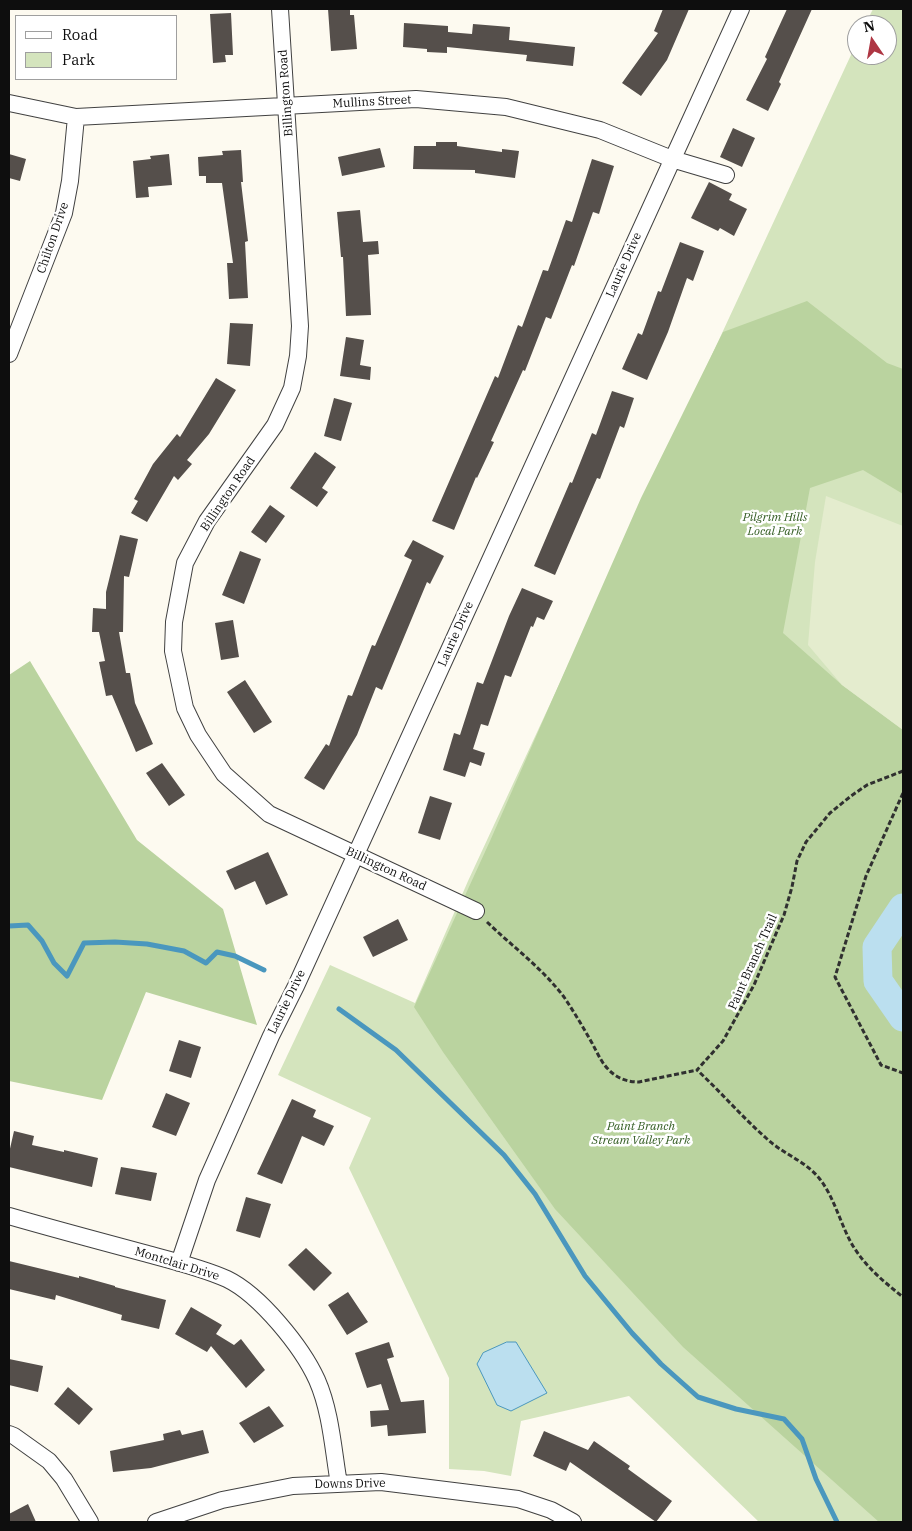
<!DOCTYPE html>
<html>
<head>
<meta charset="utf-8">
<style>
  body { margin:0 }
  #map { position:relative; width:912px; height:1531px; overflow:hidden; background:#fdfaf0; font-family:"IBM Plex Serif",serif }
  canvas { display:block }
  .frame { position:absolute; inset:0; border:10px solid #0e0e0e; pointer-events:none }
  .legend { position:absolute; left:15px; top:15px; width:162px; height:65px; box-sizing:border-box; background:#fff; border:1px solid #9f9f9f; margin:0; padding:6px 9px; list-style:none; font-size:15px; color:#0e0e0e }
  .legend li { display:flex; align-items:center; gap:10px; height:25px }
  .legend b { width:25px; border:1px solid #9f9f9f }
  .north { position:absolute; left:847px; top:15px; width:50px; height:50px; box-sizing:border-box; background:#fff; border:1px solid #9f9f9f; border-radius:50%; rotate:348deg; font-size:14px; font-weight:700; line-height:20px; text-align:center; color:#0e0e0e }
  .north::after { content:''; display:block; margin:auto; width:18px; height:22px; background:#ae3643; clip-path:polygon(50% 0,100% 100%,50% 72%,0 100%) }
</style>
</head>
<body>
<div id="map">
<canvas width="912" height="1531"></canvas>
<div class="frame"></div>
<ul class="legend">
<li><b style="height:6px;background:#fff"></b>Road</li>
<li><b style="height:14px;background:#d4e4bd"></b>Park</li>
</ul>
<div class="north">N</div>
</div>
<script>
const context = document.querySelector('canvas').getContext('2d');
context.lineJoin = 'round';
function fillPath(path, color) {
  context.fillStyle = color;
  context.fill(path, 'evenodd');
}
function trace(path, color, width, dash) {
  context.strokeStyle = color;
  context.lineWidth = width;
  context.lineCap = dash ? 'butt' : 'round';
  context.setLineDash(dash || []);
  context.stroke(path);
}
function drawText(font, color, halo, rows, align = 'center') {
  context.font = font + ' "IBM Plex Serif",serif';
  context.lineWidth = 5;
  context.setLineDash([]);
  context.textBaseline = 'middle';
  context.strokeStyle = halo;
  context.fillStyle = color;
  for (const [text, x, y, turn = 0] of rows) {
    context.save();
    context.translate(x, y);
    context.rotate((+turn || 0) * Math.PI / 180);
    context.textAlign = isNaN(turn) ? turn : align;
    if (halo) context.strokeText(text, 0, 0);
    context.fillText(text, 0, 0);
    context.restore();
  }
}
fillPath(new Path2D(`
  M873,9h30v1513h-144l-130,-126 -108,25 -10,55 -27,-5 -35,-2v-91l-100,-210 22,-50 -93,-43 52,-110 85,38 53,-122 389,-839v13h30v-30h-22z`), '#d4e4bd');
fillPath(new Path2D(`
  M807,301l80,62 16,6v125l-40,-24 -53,18 -27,145 59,52 61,45v792h-24l-196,-175 -128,-138 -112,-157 -29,-45 76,-166 151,-343 82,-166z
  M30,661l107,179 86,69 34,116 -111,-33 -44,108 -93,-19v-406z`), '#bad39f');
fillPath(new Path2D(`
  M826,496l77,30v204l-61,-45 -34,-40 7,-83z`), '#e4ecce');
const water = new Path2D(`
  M507,1342h9l31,51 -36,18 -14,-6 -20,-41 6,-11z`);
fillPath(water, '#bbdfef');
trace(water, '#4a97be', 1);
trace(new Path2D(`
  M9,926l19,-1 14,16 12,22 13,13 17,-33 31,-1 32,2 37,7 22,12 11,-11 18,4 29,14
  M339,1009l57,41 108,105 31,39 50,82 47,57 29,31 37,33 38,12 48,10 18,20 14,40 21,43`), '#4a97be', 5);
trace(new Path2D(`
  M903,908l-26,39 1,34 25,36`), '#bbdfef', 29);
fillPath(new Path2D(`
  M328,9h22v6h4l3,34 -26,2z
  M663,9h26l-22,51 -26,36 -19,-13 36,-50 -4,-2z
  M787,9h25l-33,73 2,2 -13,27 -22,-11 21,-41 -2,-2z
  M231,13l2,42h-8l1,7 -13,1 -3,-49z
  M404,23l44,3v6l24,2 1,-10 37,3 -1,13 66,7 -2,19 -47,-5 1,-6 -80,-8v6l-20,-1v-3l-24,-2z
  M733,128l22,10 -13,29 -22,-10z
  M436,142h21v4l45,6v-3l17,2 -4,27 -40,-5v-3l-62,-1 1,-23h22z
  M380,148l5,19 -43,9 -4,-19z
  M241,150l2,32h-2l7,59 -3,1 3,56 -19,1 -2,-36h6l-11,-80h-16v-7h-7l-1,-19 25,-2 -1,-4z
  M9,154l17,5 -6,22 -11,-3z
  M169,154l3,31 -24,2 1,10 -13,1 -3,-37 18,-2 -1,-3z
  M592,159l22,7 -15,48 -6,-2 -19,54 -2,-1 -21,54 -5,-2 -21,54 -2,-1 -32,71 3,1 -17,36 -1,-1 -22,53 -22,-9 63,-145 3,2 20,-53 4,2 21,-57 5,1 18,-51 6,2z
  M709,182l23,12 -3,6 18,9 -13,27 -14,-8 -2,3 -27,-13z
  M360,210l3,32 15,-1 1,13 -11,1 3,60 -25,1 -3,-59h-2l-4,-45z
  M680,242l24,9 -11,30 -6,-3 -19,54 -21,48 -25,-11 16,-36 4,2 16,-44 3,1z
  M230,323l23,1 -3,42 -23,-2z
  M346,337l18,3 -4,25 11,2 -1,13 -30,-4z
  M216,378l20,12 -27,44 -22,26 5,4 -14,16 -4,-4 -27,46 -16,-9 7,-12 -4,-2 19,-35 24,-30 3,3z
  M612,391l22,7 -10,30 -4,-2 -20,53 -3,-1 -42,97 -21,-9 36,-84 2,1 20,-50 4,2z
  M334,398l18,5 -11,38 -17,-5z
  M315,452l21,15 -14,21 6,4 -11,15 -27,-19z
  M270,505l15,11 -19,27 -15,-11z
  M120,535l18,4 -9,38 -5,-1 -1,56h-4l7,41h4l5,30 18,41 -17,8 -24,-57 -6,1 -7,-34 6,-1 -6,-29h-7l1,-24 13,1v-17z
  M413,540l31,16 -14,28 -3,-2 -45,108 -6,-3 -19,48 -33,55 -20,-12 22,-34 3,2 19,-51 4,1 20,-51 3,1 37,-86 -8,-4z
  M240,551l21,8 -17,45 -22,-9z
  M522,588l31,13 -9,19 -7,-3 -4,10 -2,-1 -20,51 -6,-2 -17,51 -7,-2 -8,25 12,4 -4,13 -11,-4 -5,15 -22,-7 11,-37 6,2 17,-53 6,2 26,-68z
  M233,620l6,37 -18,3 -6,-37z
  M245,680l27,42 -18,11 -27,-41z
  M162,763l23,32 -16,11 -23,-33z
  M430,796l22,7 -12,37 -22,-7z
  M268,852l20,43 -22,10 -11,-24 -20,9 -9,-19z
  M398,919l10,21 -35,17 -10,-20z
  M179,1040l22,7 -10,31 -22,-7z
  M166,1093l24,10 -14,33 -24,-9z
  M292,1099l24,11 -3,7 21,9 -10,20 -22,-10 -20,48 -25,-10z
  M14,1131l20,5 -2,9 32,7v-2l34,8 -6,29 -83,-20v-14z
  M121,1167l36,6 -6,28 -36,-7z
  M246,1197l25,7 -11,34 -24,-7z
  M306,1248l26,25 -18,18 -26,-26z
  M9,1261l70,17v-2l36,10v1l51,13 -7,29 -38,-9 1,-5 -66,-20 -1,5 -46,-11z
  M348,1292l20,30 -21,13 -19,-30z
  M191,1307l31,18 -6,9 18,11 7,-6 24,31 -19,18 -35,-42 -4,6 -32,-18z
  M389,1342l5,15 -7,2 14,43 23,-2 2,33 -38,3 -1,-11 -16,2 -1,-16 19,-1 -8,-26 -14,4 -12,-35z
  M9,1359l34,7 -5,26 -29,-7z
  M68,1387l25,22 -14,16 -25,-21z
  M269,1406l15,20 -30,17 -15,-20z
  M180,1430l2,5 21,-5 6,23 -58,15 -38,4 -3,-21 54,-11 -1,-6z
  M544,1431l44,19 6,-9 36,25 -2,3 44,32 -16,21 -86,-60 -4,9 -33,-15z
  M28,1504l8,18h-27v-8z`), '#554f4b');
const minor = new Path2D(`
  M280,9l20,317 -2,30 -6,32 -17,37 -68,96 -22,42 -11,59 -1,29 12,57 13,27 26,39 45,40 207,97
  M9,103l67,14 340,-18 90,8 94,23 72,29 54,16
  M9,354l55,-141 6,-32 6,-64
  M9,1216c45,13 90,25 135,37 26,7 59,15 83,26 33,16 75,68 90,101 14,32 16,69 22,104
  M179,1263l28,-83 64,-144 25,-50 445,-977
  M9,1434l5,2 35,25 15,18 26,43
  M156,1522l66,-22 71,-14 88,-4 137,17 33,11 22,12`);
trace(minor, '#414141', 18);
trace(new Path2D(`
  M903,771l-36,14 -16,11 -21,17 -24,29 -9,19 -5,26 -8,28 -30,70 -31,56 -26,29c24,22 44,46 68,67 17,17 38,22 54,41 16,20 21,46 34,68 13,21 31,36 50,51
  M903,793l-37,83 -31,101 46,88 22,8
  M487,922c26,25 55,46 77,75 10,15 19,30 28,46 5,9 9,19 16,26 8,9 19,13 31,13l58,-12`), '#303030', 3, [5, 2.5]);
trace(minor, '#fff', 16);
drawText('12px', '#0e0e0e', '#fff', [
  ["Billington Road",286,93,-94],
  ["Mullins Street",372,102,-3],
  ["Chilton Drive",53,238,-71],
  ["Laurie Drive",624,265,-66],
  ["Billington Road",228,494,-56],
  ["Laurie Drive",456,634,-66],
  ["Billington Road",386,869,25],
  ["Paint Branch Trail",753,962,-66],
  ["Laurie Drive",287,1002,-64],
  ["Montclair Drive",177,1264,17],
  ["Downs Drive",350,1484,-1]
]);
drawText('italic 12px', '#355e25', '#fff', [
  ["Pilgrim Hills",775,518],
  ["Local Park",775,532],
  ["Paint Branch",641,1127],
  ["Stream Valley Park",641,1141]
]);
</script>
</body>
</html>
